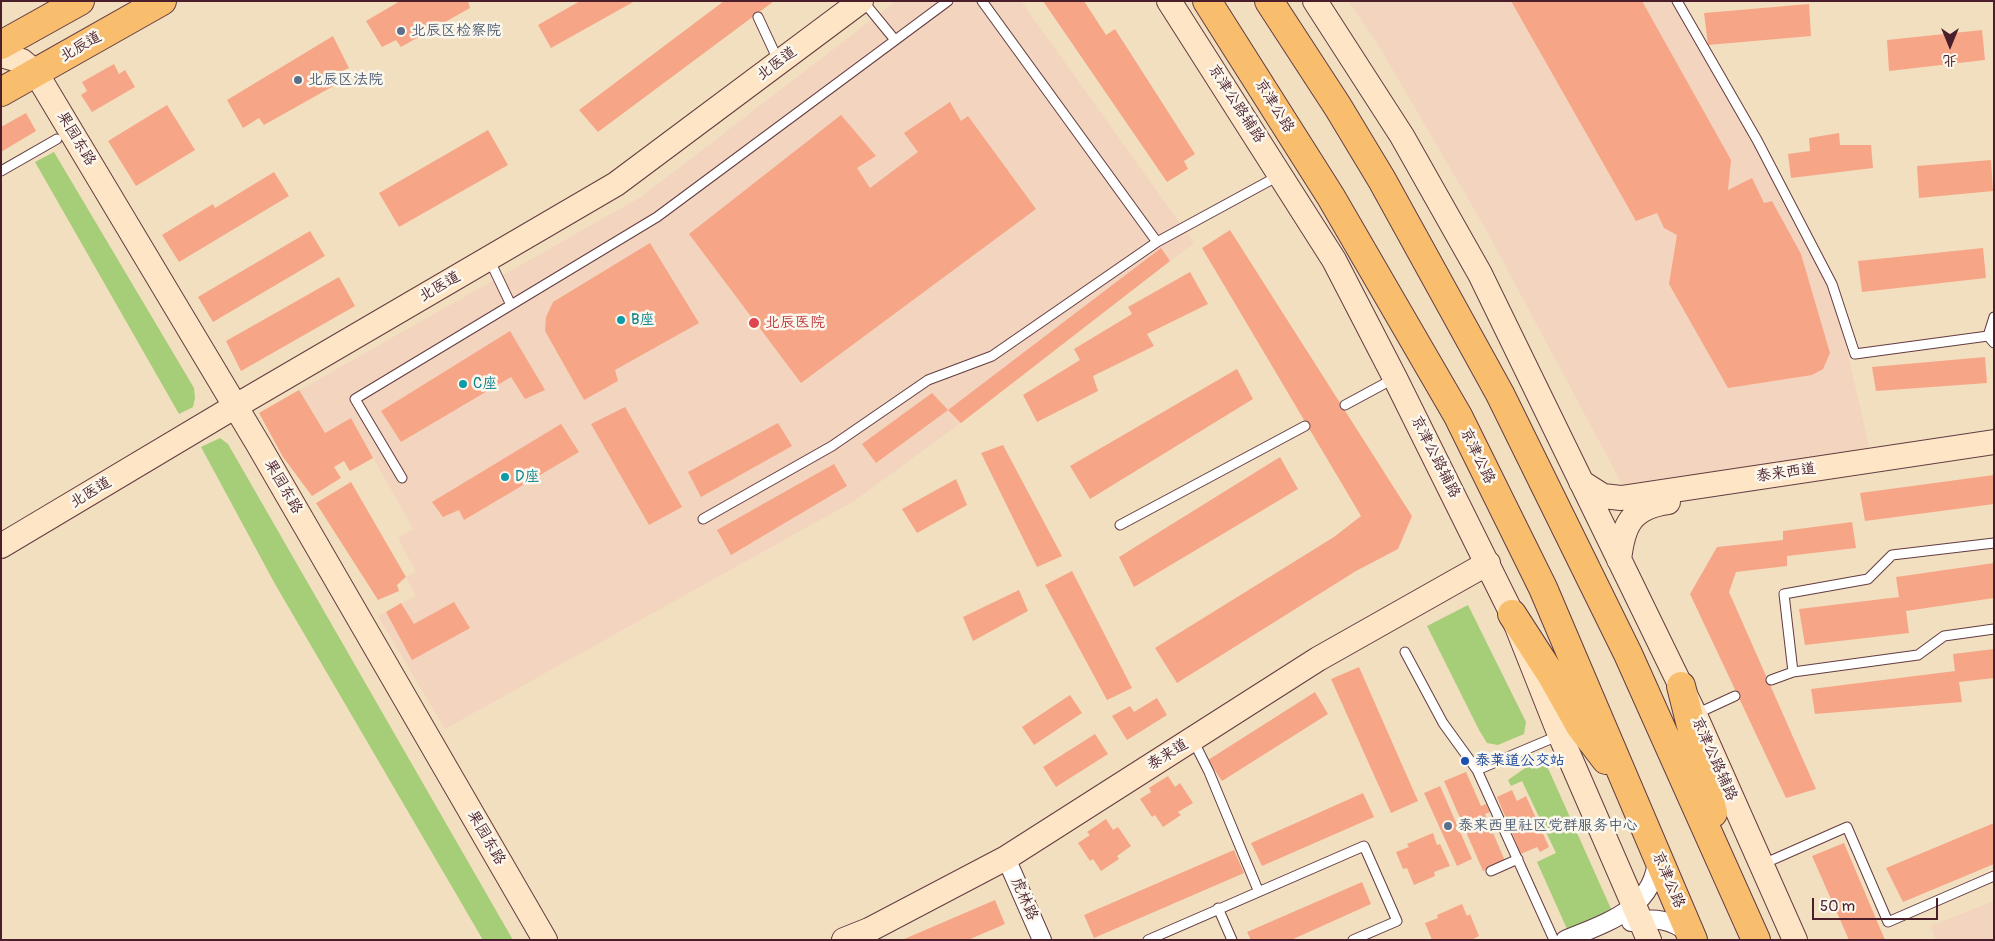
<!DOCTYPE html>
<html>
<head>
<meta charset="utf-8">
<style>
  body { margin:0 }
  #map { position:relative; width:1995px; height:941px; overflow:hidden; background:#f2dfc0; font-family:Pangolin,"LXGW WenKai TC",sans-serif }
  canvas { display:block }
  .frame { position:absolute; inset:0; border:2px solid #4a1f2b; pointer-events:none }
  .north { position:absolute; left:1925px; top:20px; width:50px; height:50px; -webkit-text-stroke:4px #fbf7ec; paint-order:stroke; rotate:180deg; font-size:14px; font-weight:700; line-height:20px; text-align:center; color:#4a1f2b }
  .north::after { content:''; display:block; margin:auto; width:18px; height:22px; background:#4a1f2b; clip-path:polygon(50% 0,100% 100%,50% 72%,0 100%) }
  .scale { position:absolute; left:1812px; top:898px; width:126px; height:22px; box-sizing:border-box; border:2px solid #4a1f2b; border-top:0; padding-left:6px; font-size:15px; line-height:18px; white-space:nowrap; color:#4a1f2b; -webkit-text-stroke:4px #fbf7ec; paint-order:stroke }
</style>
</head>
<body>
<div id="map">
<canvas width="1995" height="941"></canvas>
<div class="frame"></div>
<div class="north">北</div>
<div class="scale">50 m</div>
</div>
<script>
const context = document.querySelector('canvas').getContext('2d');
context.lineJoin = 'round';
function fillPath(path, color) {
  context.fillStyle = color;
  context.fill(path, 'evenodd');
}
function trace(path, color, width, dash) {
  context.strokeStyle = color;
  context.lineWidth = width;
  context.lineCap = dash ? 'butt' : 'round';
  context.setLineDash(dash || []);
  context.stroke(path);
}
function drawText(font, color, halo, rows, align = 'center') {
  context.font = font + ' Pangolin,"LXGW WenKai TC",sans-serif';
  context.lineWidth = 5;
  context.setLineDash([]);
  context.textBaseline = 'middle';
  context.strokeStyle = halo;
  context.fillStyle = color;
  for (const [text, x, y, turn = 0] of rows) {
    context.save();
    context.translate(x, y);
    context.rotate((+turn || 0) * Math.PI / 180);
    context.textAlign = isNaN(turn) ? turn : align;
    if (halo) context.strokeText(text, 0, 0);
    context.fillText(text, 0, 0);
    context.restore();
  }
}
fillPath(new Path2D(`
  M896,1h125l173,242 -236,182 -104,76 -409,228 -67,-113 38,-20 -10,-19 10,-5 -18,-34 15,-9 -62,-111 -68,39 -24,-44 382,-216z
  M1348,1h325l84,139 75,144 38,167 -248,33 -138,-258 -110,-188z
  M1994,901v39h-58l-6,-14z`), '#f3d4be');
fillPath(new Path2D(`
  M54,152l140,236 1,10 -2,9 -14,7 -144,-252z
  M220,438l8,6 285,496h-30l-208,-356 -74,-137z
  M1468,605l58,117 -2,12 -26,11 -11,-2 -8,-13 -52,-104z
  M1538,755l5,2 69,154 -45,18 -30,-67 19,-9 -34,-72 -11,5 -3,-6 20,-14 -2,-6z`), '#a6cd78');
fillPath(new Path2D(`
  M400,1h68l2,7 -69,39 -5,-7 -14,7 -16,-26z
  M580,1h55l-84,47 -13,-23z
  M724,1h50l-176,131 -19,-22z
  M1043,1h41l22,34 9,-6 80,125 -11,7 4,8 -21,13z
  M1511,1h131l89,159 -3,30 24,-12 12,25 8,-2 29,53 29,99 -7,16 -11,6 -84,13 -59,-104 8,-49 -13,-7 -7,-15 -21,8z
  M1809,4l2,32 -103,9 -4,-32z
  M1982,30l3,30 -96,11 -2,-31z
  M333,36l16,32 -15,7 3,9 -73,41 -5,-7 -16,10 -16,-28z
  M114,64l5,10 6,-4 10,17 -43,25 -11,-17 6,-4 -5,-9z
  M950,102l11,19 7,-5 68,93 -235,174 -112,-149 152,-119 35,41 -19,12 13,20 48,-36 -14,-19z
  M167,105l28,45 -59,36 -28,-45z
  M26,113l10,18 -35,21v-25z
  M488,130l20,35 -109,62 -20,-34z
  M1839,133l1,12h31l2,23 -82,10 -3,-24 22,-3 -1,-13z
  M1991,160l2,31 -74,7 -2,-32z
  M274,172l15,24 -110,66 -17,-27 51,-31 2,4z
  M1230,230l182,286 -14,33 -42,22 -179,112 -22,-35 179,-111 27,-21 -159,-268z
  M310,231l15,25 -112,66 -15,-25z
  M650,243l49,80 -84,47 3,11 -34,19 -39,-69 1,-14 7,-15z
  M1161,248l9,13 -209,162 -13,-13 -72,53 -14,-19 70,-51 16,17z
  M1983,248l3,30 -124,14 -4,-31z
  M1190,272l18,32 -61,30 7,12 -61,30 5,15 -61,31 -14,-27 57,-35 -6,-11 58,-35 -4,-7z
  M339,277l16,29 -114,65 -15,-30z
  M510,331l35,59 -20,9 -14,-22 -110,65 -20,-31z
  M1985,357l2,26 -111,8 -4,-24z
  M1237,369l16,30 -163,100 -20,-33z
  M299,390l26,43 26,-15 22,40 -23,13 -6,-10 -10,6 7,11 -29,18 -29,-39 -24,-44z
  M625,407l57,100 -33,18 -58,-101z
  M778,423l14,23 -91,51 -13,-25z
  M561,424l18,28 -115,68 -5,-10 -16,7 -11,-15z
  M1003,445l59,111 -25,11 -56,-114z
  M1280,457l18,32 -164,98 -15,-30z
  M834,464l13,22 -116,69 -14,-25z
  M1994,475v29l-129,17 -5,-28z
  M956,479l11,26 -50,28 -15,-24z
  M351,482l55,95 -9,8 2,6 -21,9 -62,-97z
  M1852,522l4,26 -69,8v10l-51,6 -7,20 87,197 -30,9 -96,-204 27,-47 66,-7v-9z
  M1994,563v35l-88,13 3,22 -104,12 -6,-36 100,-12 -3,-20z
  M1072,571l60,117 -25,12 -62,-115z
  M1019,590l9,21 -55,30 -10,-24z
  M454,602l16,26 -58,32 -26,-48 15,-9 13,21z
  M1994,649v29l-35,4 3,20 -147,12 -4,-25 144,-18 -2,-17z
  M1359,667l59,134 -27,12 -60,-134z
  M1315,692l13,22 -106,67 -14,-21z
  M1070,695l12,18 -48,32 -12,-18z
  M1157,698l10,17 -40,25 -15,-24 18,-10 4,6z
  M1095,734l13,20 -52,33 -13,-20z
  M1466,772l15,34 5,-2 4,8 -5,2 20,47 -22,10 -39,-90z
  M1168,776l7,11 5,-4 13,20 -15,9 3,3 -18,12 -8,-12 -3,2 -12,-18 11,-7 -2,-4z
  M1440,786l32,73 -15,7 -33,-73z
  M1512,790l5,11 9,-5 23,51 -9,5 -3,-5 -16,7 -24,-57z
  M1363,793l11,24 -112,49 -11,-23z
  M1106,819l7,11 5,-3 13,19 -14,10 2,3 -18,12 -8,-12 -3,2 -12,-18 12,-8 -3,-3z
  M1994,823v41l-91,38 -17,-34z
  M1433,833l4,12 3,-1 10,22 -16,6 1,4 -21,9 -7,-17 -4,1 -7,-17 13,-5 -2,-3z
  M1844,843l41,97h-36l-37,-84z
  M1234,850l10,23 -150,65 -10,-23z
  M1362,882l9,22 -80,36h-40l-4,-8z
  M995,900l10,24 -37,16h-66z
  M1462,904l5,12 3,-2 9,22 -8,4h-39l-7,-17 13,-5 -1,-3z`), '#f6a687');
const lane = new Path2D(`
  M863,1l32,39
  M982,1l175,241 123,-67
  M1677,1l80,139 75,144 23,70 133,-18
  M758,17l20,43
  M1,171l56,-32
  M511,305l146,-88 291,-216
  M1994,317l-6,19 6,7
  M1345,405l50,-27
  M402,478l-47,-79 156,-94 -22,-46
  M703,519l129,-73 96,-66 64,-24 165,-114
  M1120,525l185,-99
  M1405,652l38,71 34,47 77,170
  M1793,672l-9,-78 84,-15 24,-24 102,-12
  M1771,680l22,-8 125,-17 26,-19 50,-7
  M1696,714l39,-18
  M1193,740l16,32 49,118
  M1477,770l83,-35
  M1763,864l84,-37 41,95 106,-46
  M1491,871l27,-12
  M1218,908l14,32
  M1148,940l216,-94 33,75 -44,19`);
const street = new Path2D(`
  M1006,858l36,82
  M1631,922c23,-5 40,-3 59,12
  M1565,940c40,-17 90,-31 92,-82`);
const secondary = new Path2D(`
  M1169,1l165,259 61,118 117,236 48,121 89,205
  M1315,1l87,135 78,138 215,441 100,225
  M1,55l21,6 14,12 222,371 287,496
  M1581,482l22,14 18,2 373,-56
  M1,546l223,-133 392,-229 245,-183
  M1619,560c4,-35 12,-53 49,-58
  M844,940l25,-10 137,-72 312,-199 170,-96`);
const primary = new Path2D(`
  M1,45l79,-44
  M1,92l161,-91`);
const highway = new Path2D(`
  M1207,1l124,196 127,219 85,172 150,352
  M1269,1l69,106 44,73 118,214 128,260 128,286
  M1512,614l40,62 28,50 26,34
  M1681,686l32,127`);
trace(lane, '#633c41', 11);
trace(street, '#633c41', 20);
trace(secondary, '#633c41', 26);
trace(primary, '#633c41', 30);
trace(highway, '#633c41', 30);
trace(lane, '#fff', 9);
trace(street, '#fff', 18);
trace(secondary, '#fde5c5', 24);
trace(primary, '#f9be6d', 28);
trace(highway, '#f9be6d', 28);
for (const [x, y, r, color] of [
  [401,31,5,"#5c6f8a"],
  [298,80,5,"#5c6f8a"],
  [621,320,5,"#0f9aa8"],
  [754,323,6,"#e0444e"],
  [463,384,5,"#0f9aa8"],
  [505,477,5,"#0f9aa8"],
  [1465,761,5,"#1a4fb4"],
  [1448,826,5,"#5c6f8a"]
]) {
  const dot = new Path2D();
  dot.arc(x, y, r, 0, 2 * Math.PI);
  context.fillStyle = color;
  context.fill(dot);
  trace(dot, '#fbf7ec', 2);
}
drawText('15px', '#4e5e75', '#fbf7ec', [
  ["北辰区检察院",411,31],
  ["北辰区法院",308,80],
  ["泰来西里社区党群服务中心",1458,826]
], 'left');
drawText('15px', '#4a1f2b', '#fbf7ec', [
  ["北辰道",81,47,-30],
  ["北医道",777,64,-37],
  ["京津公路辅路",1236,104,57],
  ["京津公路",1274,106,58],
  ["果园东路",76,139,59],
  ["北医道",440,287,-30],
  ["京津公路",1477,456,64],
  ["京津公路辅路",1435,457,63],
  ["泰来西道",1786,473,-8],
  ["果园东路",283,487,60],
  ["北医道",91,493,-31],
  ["泰来道",1168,755,-32],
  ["京津公路辅路",1714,759,66],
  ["果园东路",486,838,60],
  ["京津公路",1668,880,67],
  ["虎林路",1024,899,66]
]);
drawText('15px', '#0d838f', '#fbf7ec', [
  ["B座",631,320],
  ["C座",473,384],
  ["D座",515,477]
], 'left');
drawText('15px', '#be3a42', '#fbf7ec', [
  ["北辰医院",765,323]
], 'left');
drawText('15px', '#164399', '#fbf7ec', [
  ["泰莱道公交站",1475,761]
], 'left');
</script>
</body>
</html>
